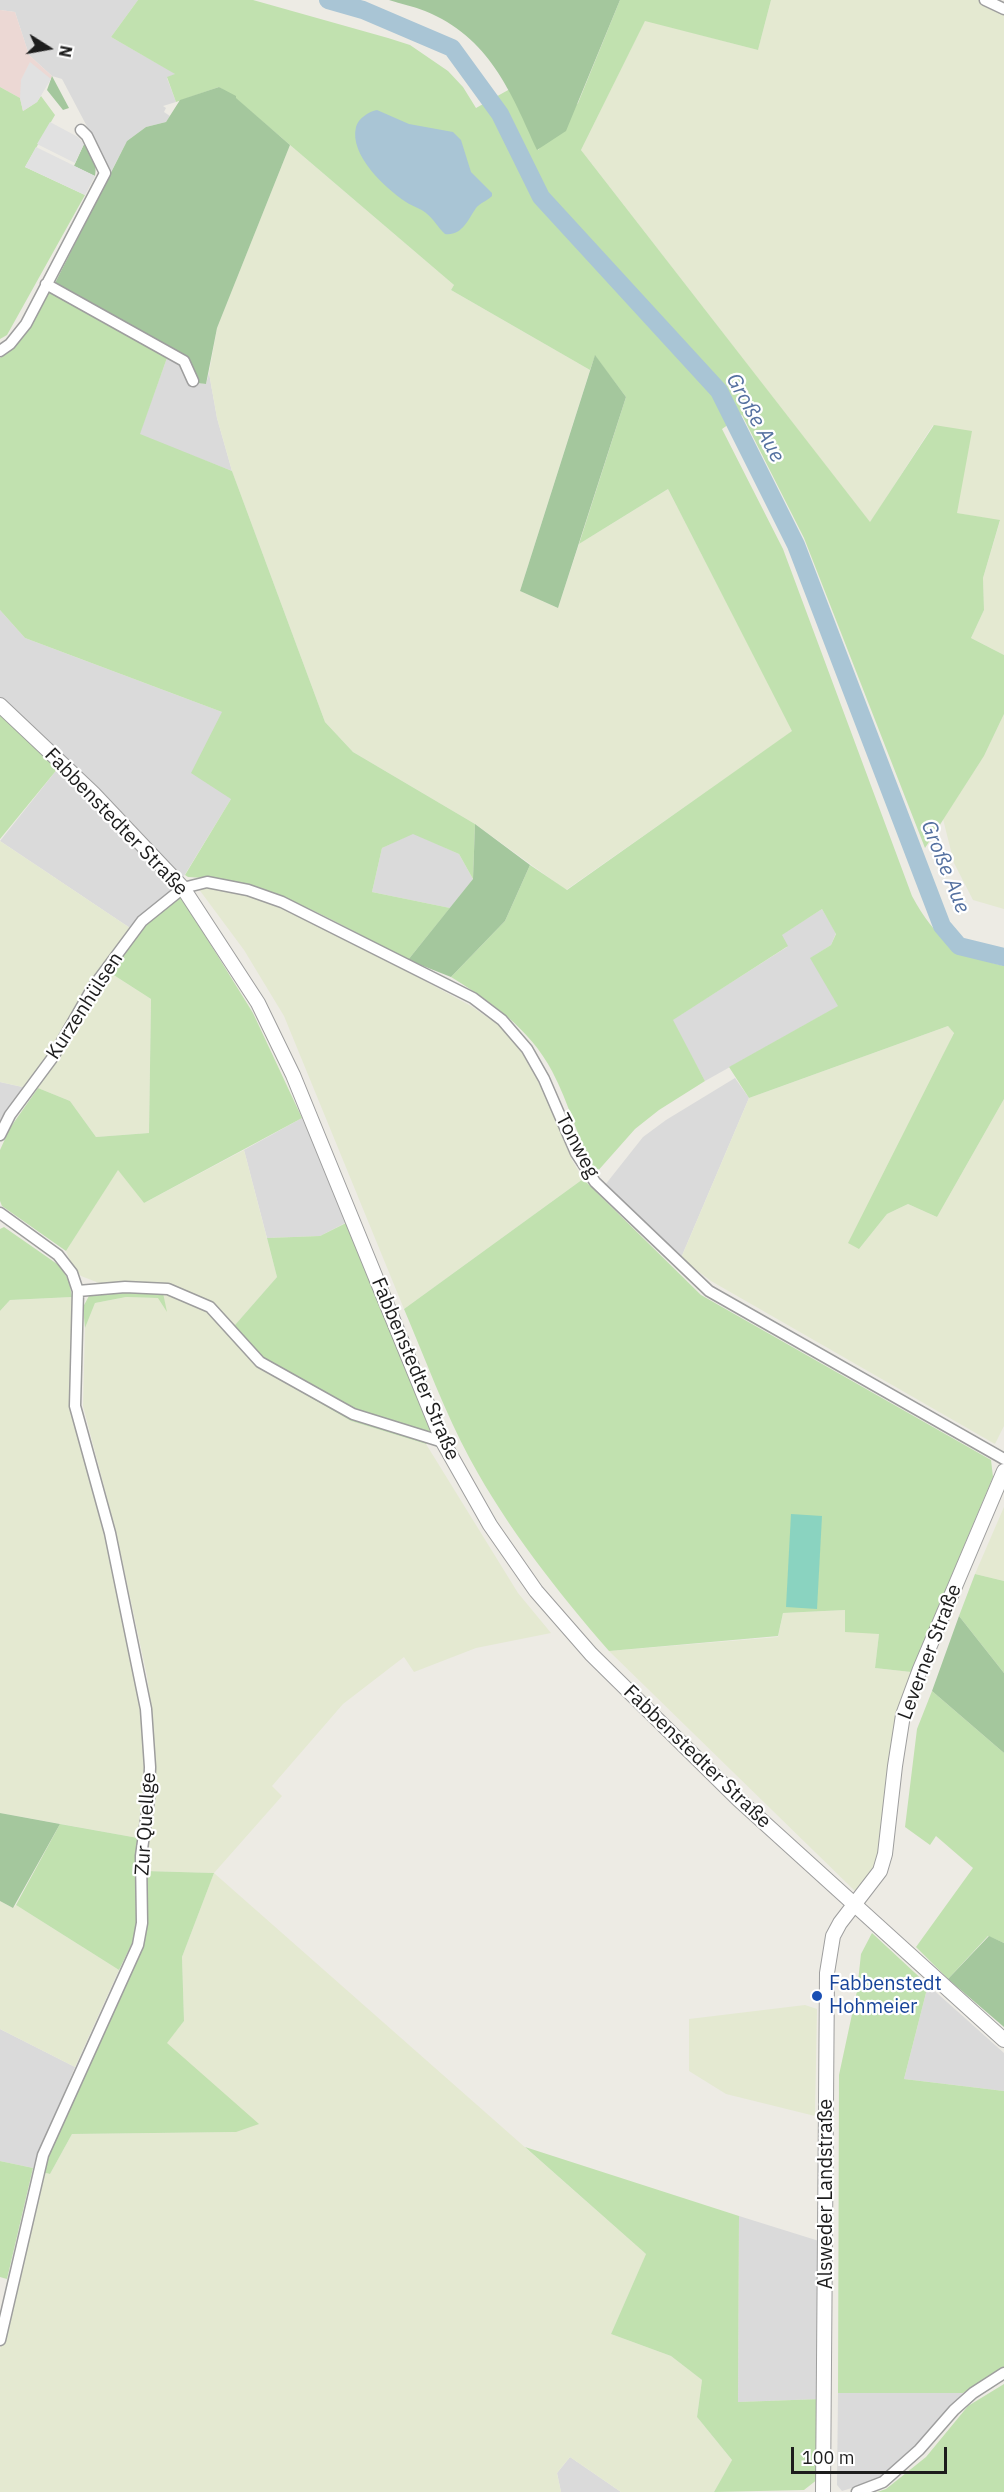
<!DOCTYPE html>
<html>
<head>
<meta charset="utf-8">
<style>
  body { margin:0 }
  #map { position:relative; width:1004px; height:2492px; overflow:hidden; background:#edebe4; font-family:"IBM Plex Sans",sans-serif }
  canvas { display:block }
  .north { position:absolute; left:18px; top:18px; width:60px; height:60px; -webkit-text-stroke:4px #fff; paint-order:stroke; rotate:101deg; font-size:16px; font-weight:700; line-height:24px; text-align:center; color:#1d1d1d }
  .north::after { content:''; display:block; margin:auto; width:21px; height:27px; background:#1d1d1d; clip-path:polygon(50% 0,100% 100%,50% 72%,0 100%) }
  .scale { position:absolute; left:791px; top:2447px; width:156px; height:27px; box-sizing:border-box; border:3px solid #1d1d1d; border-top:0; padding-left:8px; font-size:18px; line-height:21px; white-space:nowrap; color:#1d1d1d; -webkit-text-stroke:4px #fff; paint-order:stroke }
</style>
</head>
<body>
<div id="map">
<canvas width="1004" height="2492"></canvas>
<div class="north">N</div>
<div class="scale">100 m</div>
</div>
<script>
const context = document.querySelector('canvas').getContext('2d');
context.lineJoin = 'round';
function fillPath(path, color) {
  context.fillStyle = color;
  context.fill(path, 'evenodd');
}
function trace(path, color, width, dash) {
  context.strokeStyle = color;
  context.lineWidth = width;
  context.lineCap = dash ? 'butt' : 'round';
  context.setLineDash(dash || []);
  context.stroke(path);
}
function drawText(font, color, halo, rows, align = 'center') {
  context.font = font + ' "IBM Plex Sans",sans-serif';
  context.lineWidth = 4.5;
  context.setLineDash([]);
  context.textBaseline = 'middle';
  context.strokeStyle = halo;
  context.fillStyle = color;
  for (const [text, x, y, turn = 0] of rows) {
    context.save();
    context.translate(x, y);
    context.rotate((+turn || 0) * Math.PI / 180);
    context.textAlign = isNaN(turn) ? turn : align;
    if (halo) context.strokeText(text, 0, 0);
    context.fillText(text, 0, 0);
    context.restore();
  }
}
fillPath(new Path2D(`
  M0,0h138l-27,37 65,37 -9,4 9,24 -13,4 3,2 -2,4 6,4 -4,6 -20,5 -19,14 -16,31 -49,-93 -10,-3 -23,-21 -14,-43 -15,-2z
  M168,355l14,8 15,20 9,1 3,-11 8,45 15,53 -93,-36z
  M0,610l25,28 197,74 9,87 -55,90 -46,39 -130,-87 59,-74 -59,-57z
  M413,833l46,21 14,25 -23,29 -78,-16 10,-44z
  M822,909l14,24 -5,12 -20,13 28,48 -134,75 -33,-61 115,-73 -6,-12z
  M735,1078l14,20 -68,160 -76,-73 38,-48 23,-17z
  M0,1082l27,6 -27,41z
  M302,1118l47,103 -29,15 -53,2 -23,-88z
  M928,1985l76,68v38l-100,-12z
  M0,2029l75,38 -42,101 -33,-7z
  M739,2216l80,25 2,158 -83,3z
  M838,2393h125l-47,54 -35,32 -39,12 -5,-6z
  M570,2457l51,35h-60l-4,-19z`), '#dadada');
fillPath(new Path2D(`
  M0,10l15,2 14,43 23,21 -15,26 -14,9 -3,-13 -20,-11z`), '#ecd8d4');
fillPath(new Path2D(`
  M771,0h211l22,10v645l-33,-17 13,-28 -1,-32 17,-57 -43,-8 -24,-88 -63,98 -289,-373 64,-130 113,30z
  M290,145l164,140 -3,5 139,80 -70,221 38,17 21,-64 89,-55 125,242 -227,159 -91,-66 -122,-72 -28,-30 -93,-251 -15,-53 -8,-45 8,-45z
  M1004,714v195l-31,-9 -19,-37 -11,-44 41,-63z
  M0,841l130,87 -103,160 -27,-6z
  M198,888h11l37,7 36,14 106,52 83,45 29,20 23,27 17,29 32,78 11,19 -179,130 -120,-293 -40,-66z
  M109,972l42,27 -2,134 -53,4 -26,-36 -32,-13z
  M948,1026l6,6 -95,217 28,-35 21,-10 29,13 67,-118v327l-9,18 -284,-163 -30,-23 68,-160z
  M244,1150l33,127 -49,56 29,31 18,13 76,44 75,23 92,149 33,40 -75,15 -62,24 -10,-15 -61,47 -71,82 10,10 -68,77 432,381 -35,80 60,22 31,24 -5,37 35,43 -18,32h-93l-51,-35 -13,16 4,19h-561v-142l42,-178 8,2 22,-40 164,-2 -70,-89 18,-22 -2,-64 32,-84 -69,-2 6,-162 -4,-33 -31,-143 -33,-127 2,-78 10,-25 31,-6 32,1v-12l-59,-3 -18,-7 -9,-11 -6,-14 52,-82 26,34z
  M72,1297v113l34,126 36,178 3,54 -7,70 -138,-25v-502l10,-11z
  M1004,1507v74l-29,-7z
  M845,1610l34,24 -4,34 36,4 -14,42 -21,152 -20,26 -247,-241 169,-14 5,-24z
  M0,1901l13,7 3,-3 103,65 -44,97 -75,-38z
  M805,2005l12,4 -2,107 -89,-22 -37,-23v-52z`), '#e4e9d1');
fillPath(new Path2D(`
  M138,0h115l135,38 22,7 38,26 15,16 13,21 34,-19 28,61 40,-47 42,-103h151l-13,50 -113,-29 -64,129 289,372 64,-97 38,6 -15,82 43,7 -17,58 1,32 -13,28 33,17v59l-20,42 -59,92 -121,-310 -62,-123 -20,14 61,120 129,347c24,44 44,58 92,70v133l-67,118 -29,-13 -21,10 -28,35 -11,-6 106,-210 -6,-7 -199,72 -20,-31 109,-61 -28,-48 21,-13 5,-11 -14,-25 -40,26 6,11 -115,74 32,61 -46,29 -24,19 -39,44c-18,-33 -27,-70 -44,-102 -22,-42 -62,-70 -101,-94l54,-56 25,-56 37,25 225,-159 -124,-242 -89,55 47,-147 -31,-41 -5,14 -139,-80 3,-5 -219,-187 -16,-11 -43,15 -9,-25 8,-3 -64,-37z
  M0,87l20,11 3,13 14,-9 4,-6 14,19 -30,52 60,28 -78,140 -7,4z
  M50,289l118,66 -28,79 92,37 93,251 28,30 122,72 -2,55 -14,-25 -46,-20 -31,14 -10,44 78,16 -42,52c-72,-37 -136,-80 -220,-83l-3,-2 46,-76 -40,-26 31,-61 -197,-74 -25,-28v-252c27,-19 35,-40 50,-69z
  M0,710l59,57 -59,72z
  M180,895l73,118 49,105 -158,85 -26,-33 -52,81 -64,-45 -2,-5v-51l10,-22 28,-40 32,13 26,36 53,-4 2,-134 -42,-27 38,-48z
  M583,1179l118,116 290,165 2,17 -82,195 -36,-4 4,-34 -34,-2v-22l-62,3 -5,23 -169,15c-52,-60 -101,-122 -139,-192 -25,-46 -45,-101 -66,-150z
  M348,1222l85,211 -7,11 -75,-23 -76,-44 -18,-13 -29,-31 49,-56 -10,-39 53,-2z
  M4,1227l56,39 9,15 3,16 -62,3 -10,11v-82z
  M125,1290l38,3 4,19 -9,-14 -32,-1 -31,6 -10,25 -2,-21 7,-13z
  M975,1574l29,7v92l-45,-57z
  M932,1691l72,62v190l-16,-7 -40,43 -32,-32 57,-79 -37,-32 -6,9 -25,-18 12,-98z
  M60,1824l78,14 -1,77 -3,24 -15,31 -103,-65z
  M145,1871l69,2 -32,84 2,64 -17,22 92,81 -23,8 -164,2 -22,40 -8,-2 3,-15 96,-211z
  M872,1933l56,52 -24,94 100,12v276l-41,26h-125l1,-318 18,-84 4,-37z
  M525,2147l214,69 -1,186 83,-3 -3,80 -14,11 -90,2 18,-32 -35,-43 5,-37 -31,-24 -60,-22 35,-80z
  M0,2161l33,7 -26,111 -7,-2z
  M1004,2384v108h-127l9,-3 40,-32 42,-51z`), '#c1e1af');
fillPath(new Path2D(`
  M389,0h231l-54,131 -29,19c-26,-58 -48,-113 -112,-139 -12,-5 -24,-7 -36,-11z
  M52,76l17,32 -6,2 -16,-20z
  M219,87l17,9v2l54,47 -73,183 -11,56 -9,-1 -10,-23 -133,-75 73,-144 19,-14 20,-5 14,-22z
  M84,144c10,6 13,21 11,32l-21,-10z
  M595,355l31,42 -68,211 -38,-17z
  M475,824l55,41 -25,56 -54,56 -43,-17 65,-81z
  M959,1616l45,57v80l-72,-62z
  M0,1813l60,11 -47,84 -13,-7z
  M989,1936l15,7v84l-56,-48z`), '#a4c79d');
fillPath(new Path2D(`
  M791,1514l31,2 -5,93 -31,-2z`), '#8ad3c0');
fillPath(new Path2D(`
  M30,62l21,17 -14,23 -14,9 -3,-13 1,-18z
  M50,122l28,15 6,7 -9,19 -38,-19z
  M36,147l59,29 -10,19 -60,-28z`), '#e1e1e1');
fillPath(new Path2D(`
  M377,110l32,14 44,8 8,8 10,32 21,21v3c-5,5 -12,7 -16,12 -8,12 -14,28 -31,26 -7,-6 -11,-15 -19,-21 -6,-5 -14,-7 -20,-11 -21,-14 -57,-47 -50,-75 2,-8 13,-16 21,-17z`), '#a9c5d5');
trace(new Path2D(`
  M328,0l35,10 89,38 48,66 41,83 178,194 77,154 146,381 17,20 45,11`), '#a9c5d5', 18);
const minor = new Path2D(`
  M985,0l19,9
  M46,284l138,77 9,20
  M0,351l10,-7 16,-20 79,-151 -18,-37 -6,-6
  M0,1135l10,-20 43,-58 40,-70 49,-66 41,-33 24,-6 41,8 34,12 191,96 29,22 25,29 17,30 32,74 19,29 114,109 295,168
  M0,1213l58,42 14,18 6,18 47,-4 43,2 42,18 50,55 93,52 90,28
  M0,2340l43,-185 95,-210 4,-22 -1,-67 8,-57 1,-32 -4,-58 -36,-176 -35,-127 3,-115
  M857,2492l26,-10 36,-32 35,-40 19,-17 31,-20`);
const tertiary = new Path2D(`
  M0,705l93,88 90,95 75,115 35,72 150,367 47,83 46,66 55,63 147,145 266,241
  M823,2492l4,-519 6,-37 7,-13 40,-52 5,-17 10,-88 8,-51 17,-46 84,-198`);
trace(minor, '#9e9e9e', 13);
trace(tertiary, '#9e9e9e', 16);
trace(minor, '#fff', 10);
trace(tertiary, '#fff', 14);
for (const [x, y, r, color] of [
  [817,1996,6,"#1a4fb4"]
]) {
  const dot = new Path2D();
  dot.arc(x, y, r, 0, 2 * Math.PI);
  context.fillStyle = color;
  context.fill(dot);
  trace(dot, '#fff', 2);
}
drawText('20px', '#1d1d1d', '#fff', [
  ["Fabbenstedter Straße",116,822,46],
  ["Kurzenhülsen",85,1006,-57],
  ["Tonweg",577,1146,62],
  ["Fabbenstedter Straße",415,1369,67],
  ["Leverner Straße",930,1652,-69],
  ["Fabbenstedter Straße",697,1757,44],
  ["Zur Quellge",146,1824,-86],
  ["Alsweder Landstraße",826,2194,-90]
]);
drawText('20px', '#164399', '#fff', [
  ["Fabbenstedt",829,1984],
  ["Hohmeier",829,2007]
], 'left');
drawText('italic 21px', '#5571a0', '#fff', [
  ["Große Aue",755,418,61],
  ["Große Aue",945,867,68]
]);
</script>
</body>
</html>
